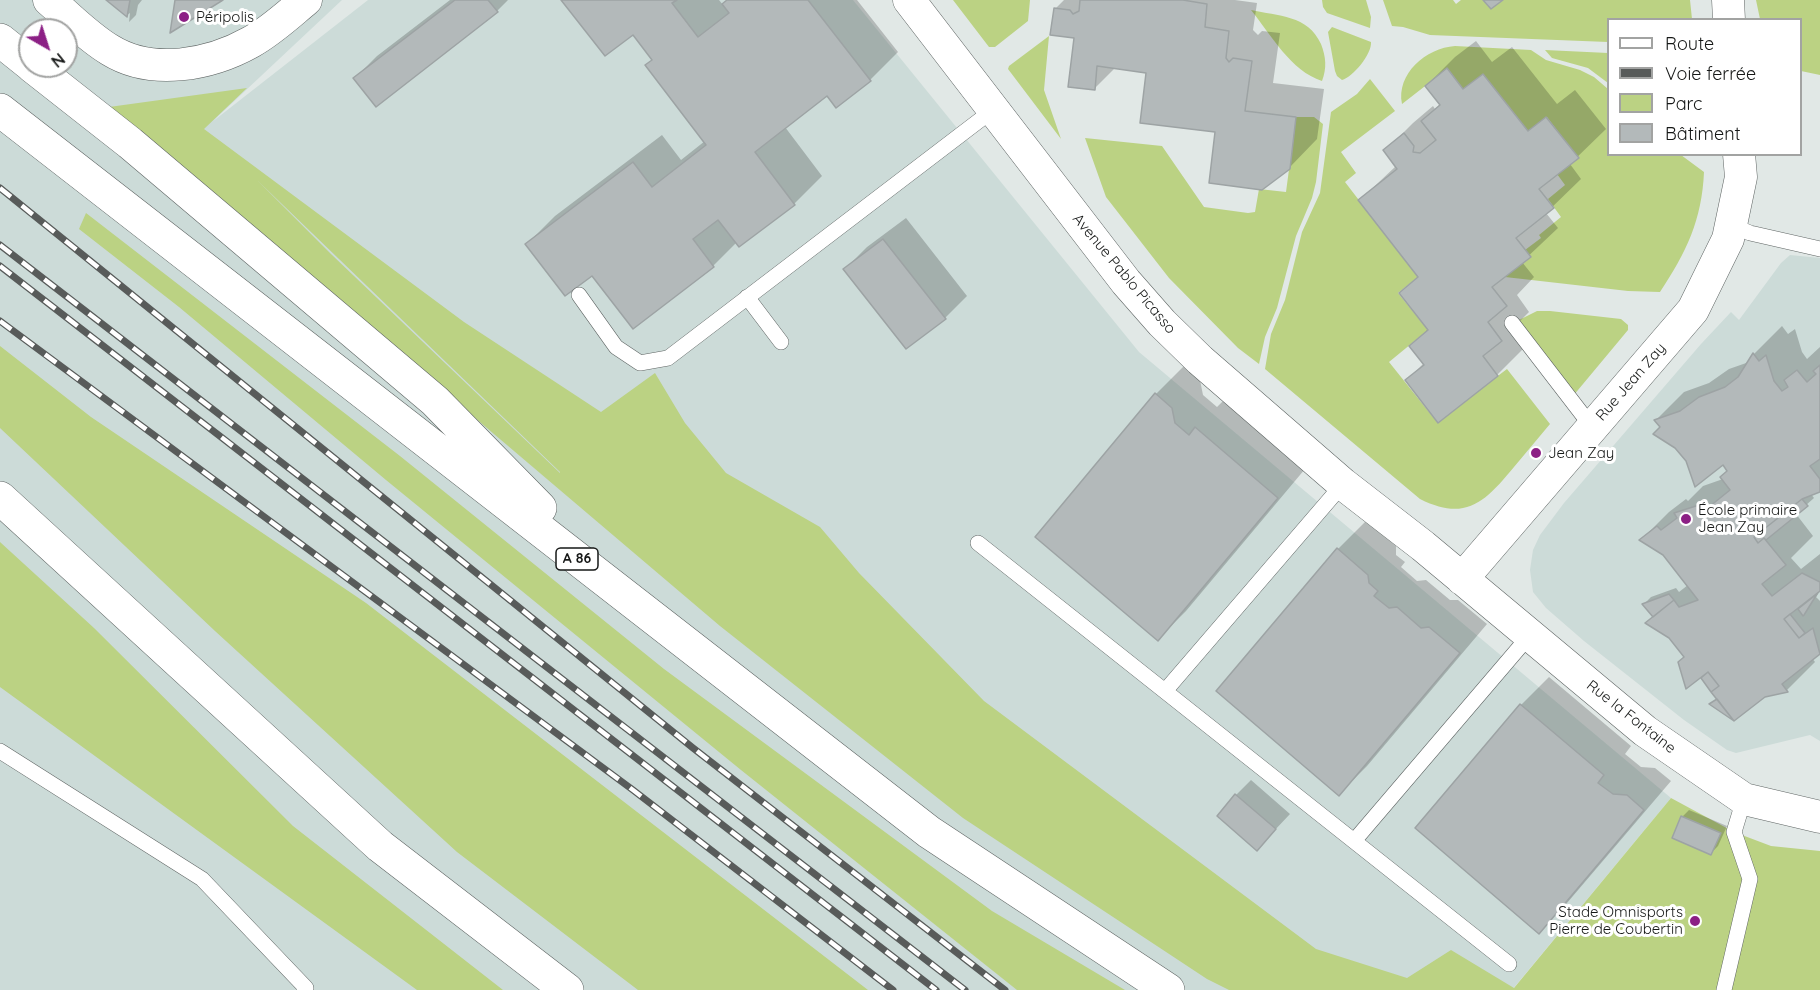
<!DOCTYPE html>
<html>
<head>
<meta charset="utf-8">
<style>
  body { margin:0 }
  #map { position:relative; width:1820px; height:990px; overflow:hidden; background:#e1e8e6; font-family:Quicksand,sans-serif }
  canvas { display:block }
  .legend { position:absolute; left:1607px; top:18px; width:195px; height:138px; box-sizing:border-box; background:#fff; border:2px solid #a2a3a2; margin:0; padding:8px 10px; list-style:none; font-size:18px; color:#161817 }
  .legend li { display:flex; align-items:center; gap:12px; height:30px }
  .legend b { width:30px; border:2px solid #a2a3a2 }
  .north { position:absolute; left:18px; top:18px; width:60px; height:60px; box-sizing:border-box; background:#fff; border:2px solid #a2a3a2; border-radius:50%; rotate:141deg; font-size:16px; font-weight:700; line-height:24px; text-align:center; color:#161817 }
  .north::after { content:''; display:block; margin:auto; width:21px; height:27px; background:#8c2085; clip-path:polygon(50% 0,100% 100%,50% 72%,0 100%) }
</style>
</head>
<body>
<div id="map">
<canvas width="1820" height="990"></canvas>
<ul class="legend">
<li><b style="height:8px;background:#fff"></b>Route</li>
<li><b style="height:8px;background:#585b5a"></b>Voie ferrée</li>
<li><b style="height:16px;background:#bbd283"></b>Parc</li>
<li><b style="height:16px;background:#b3b9ba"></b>Bâtiment</li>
</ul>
<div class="north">N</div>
</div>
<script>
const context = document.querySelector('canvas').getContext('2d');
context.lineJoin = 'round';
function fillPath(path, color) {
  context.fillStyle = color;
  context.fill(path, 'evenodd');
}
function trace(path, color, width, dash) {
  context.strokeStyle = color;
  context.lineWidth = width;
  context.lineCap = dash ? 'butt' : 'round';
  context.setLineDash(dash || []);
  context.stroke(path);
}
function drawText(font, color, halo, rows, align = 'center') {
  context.font = font + ' Quicksand,sans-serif';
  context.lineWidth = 6;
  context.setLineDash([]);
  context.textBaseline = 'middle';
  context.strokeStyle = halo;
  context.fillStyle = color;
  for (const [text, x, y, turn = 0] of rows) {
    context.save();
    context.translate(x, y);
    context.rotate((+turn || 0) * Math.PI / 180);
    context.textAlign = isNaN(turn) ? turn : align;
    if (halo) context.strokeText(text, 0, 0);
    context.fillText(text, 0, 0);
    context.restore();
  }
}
fillPath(new Path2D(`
  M0,0h342l-130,122 156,-122h485l286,352 532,446 -159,192h-1512zM30,30h36v36h-36z
  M1790,255l30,3v483l-10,-6 -74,18 -9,-3 -43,-30 -100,-79 -38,-33 -13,-16 -3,-22 3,-20 7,-15 24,-32 137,-159 30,-32 8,8 42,-57z`), '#ccdbd8');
fillPath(new Path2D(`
  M953,0h77l-2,21 -33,26h-6z
  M1322,0h44l5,17 -1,11 -43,-15 -4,-6z
  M1383,0h70l3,4 5,-4h22l8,9 12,-9h187l2,19 -84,1v22l-178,-7 -27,-8 -11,-1z
  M1756,0h64v75l-19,-4 -1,-51 -40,-1z
  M1251,10c27,6 57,5 70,34 5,13 6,24 1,37 -31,-10 -51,-46 -71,-71z
  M1332,27l39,15c1,12 -18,35 -29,38l-5,-4 -2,-5 -7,-39z
  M1049,36l-5,54 17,49 -53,-70 1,-3z
  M1455,46l76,4 15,10 34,10 14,7 14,12v65l73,1 23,17c-2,48 -18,81 -44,120l-32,-1 -123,-14 25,-20 -5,-7 16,-12 -2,-3 22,-18 -13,-18 17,-14 -8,-11 21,-16 -31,-41 -19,14 -65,-42 -16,-20 -45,35c-6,-30 24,-56 53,-58z
  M1545,50l63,3v30l-20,-15 -36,-10z
  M1370,79l25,32 -54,41 15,21 -11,9 73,95 -20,16 30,37 -39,32 48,60 70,-53 43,55c-12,14 -24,29 -36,43 -29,35 -48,55 -94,32l-155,-130 6,-35 14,-34 17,-68 18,-39 11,-81 26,-18z
  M247,88l-43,41 260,193 137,90 54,-39 30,50 41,50 94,54 39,46 125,128 332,248 91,29 44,-28 63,38 157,-190 63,34 37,14 49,5v139h-591l-22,-11 -244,-161 -243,-192 -611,-519zM257,180l303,292v1l-229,-219z
  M1296,117h18l9,7 -7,58 -4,16 -16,38 -19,72 -12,29 -6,27 -21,-16 -69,-70 -63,-81 -21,-59 77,8 42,61 44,6 7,-1 4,-23 27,3z
  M86,213l314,243 264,213 328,242 133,79h-108l-276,-220 -355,-290 -207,-173 -100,-78z
  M1537,311h13l71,8 7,6v5l-55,66 -56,-75z
  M0,346l91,71 275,186 502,387h-230l-181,-138 -242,-221 -215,-203z
  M0,542l94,86 199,198 210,164h-86l-417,-303z`), '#bbd283');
fillPath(new Path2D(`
  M109,0h33l-4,5 -2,10 -7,7 1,-9 -3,2z
  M450,0h58l-11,11 -142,67 22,-22z
  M563,0h156l4,5 5,-5h129l41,52 -28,28 -43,14 -42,33 37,49 -28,28 -57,38 -24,24 -80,61 -41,-54 -65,-29 28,-28 107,-81 19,25 24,-19 -58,-76 6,-6 -20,-26z
  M1064,0h171l22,3 -4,27 5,5 4,-4 18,2 -7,50 51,6 -7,50 -28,29 -73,-37 -68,-60 -32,-4 -22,22 -19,-53 -20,-27z
  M1476,41l16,21 20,-15 45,57 18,-14 31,39 -36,35 11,15 -35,34 12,15 -36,34 12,15 -17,18 12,17 -17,17 13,18 -28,28 -90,5 17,-17 -13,-17 17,-17 -27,-35 18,-18 -59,-76 36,-34 -11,-15 28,-28 20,-17 2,3 6,-6 -14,-18 28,-28z
  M906,218l61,78 -22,22 -100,-49 22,-22z
  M1782,326l6,8 7,-5 7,23 5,7 13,-12v144l-9,3 3,4 -18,16 17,22 -22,22 10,11 19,-15v37l-4,6 4,4v51l-8,6 3,4 -28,28 -75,14 6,-6 -10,-25 -23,-16 -41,-53 7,-7 25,-9 3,4 9,-7 -24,-31 -23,-14 28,-28 17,-13 2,2 15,-15 20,-7 5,-9 -5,-7 -35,-2 -32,-41 28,-28 25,-9 20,-14 20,-7 5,-8z
  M1184,366l16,14 3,15 14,12 7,-7 81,69 -119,142 -28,28 -2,-245z
  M1366,521l30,25v9l9,7 -4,5 16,14 9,-1 24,20h8l29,24 -120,142 -28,28 -1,-245z
  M1549,677l82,69 -6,8 16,13 14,1 16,13 -104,122 -28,29 -18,-227z
  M1251,780l39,34 -33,35 -21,-54z
  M1689,810l38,16 -9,20 -7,7 -29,-36z`), '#0003');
const building = new Path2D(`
  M106,0h24l-3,17z
  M175,0h48l-53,33z
  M455,0h33l10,12 -122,95 -23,-29z
  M561,0h116l-5,3 26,34 31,-24 -7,-9 5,-4h81l63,81 -35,27 -9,-12 -72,56 40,53 -56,42 -21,-27 -25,19 21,28 -81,62 -41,-53 -27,20 -40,-52 108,-82 19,25 54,-42 -61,-80 7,-5 -19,-25 -28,21z
  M1080,0h103l24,4 -2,23 24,4 -3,27 3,4 4,-4 19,3 -7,50 51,6 -6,52 -28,21 -53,-7 6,-51 -75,-9 6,-50 -49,-7 -2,24 -27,-3 6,-49 -24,-3 4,-27 16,2 3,4 6,-3z
  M1483,0h20l-12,9z
  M1447,68l16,21 20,-15 45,57 18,-14 33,41 -40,31 15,19 -38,30 15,19 -39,30 15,19 -19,16 14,19 -19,15 15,20 -60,47 -33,-43 19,-15 -15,-19 19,-16 -29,-37 19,-16 -60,-77 39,-31 -14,-19 21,-17 10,13 -1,6 7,1 16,-13 -15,-19 19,-16 -15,-19z
  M883,239l63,80 -40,30 -63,-80z
  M1753,353l6,8 7,-6 8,26 8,10 6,-4 -4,-7 13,-10 10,12 9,-8 -3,-3 7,-6v94l-10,7 10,13v13l-18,7 -48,38 4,6 6,-5 22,27 -24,19 10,12 30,-23 18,9v9l-36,28 15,19 14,-10 7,26 -38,30 6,8 -23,5 -31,24 -23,-29 8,-6 -11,-14 -22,17 -8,-27 6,-5 -15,-19 -24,-15 29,-23 5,7 19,-7 -35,-45 -24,-15 18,-14 4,4 16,-12 -3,-5 25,-8 5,6 26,-21 -10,-13 7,-6 -4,-6 -28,22 -9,-26 -11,-13 -22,-14 7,-7 -6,-7 26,-9 19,-14 26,-10 13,-10z
  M1155,393l17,15 3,15 14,12 6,-8 83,71 -120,143 -123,-104z
  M1802,499l6,7 -42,34 -2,-2 -6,5 -4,-6z
  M1337,548l31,27 1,8 9,8 -4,5 15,12 8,-1 24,21 8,-1 31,26 -121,143 -123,-105z
  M1669,594l5,6 -21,17 -11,-13z
  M1817,594l-13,21 -1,1 -5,-7z
  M1790,614l15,19 -6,5 -15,-19z
  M1708,672l11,14 -8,6 -10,-14z
  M1717,699l17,22 -25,-17z
  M1520,704l84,71 -6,8 15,11 14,1 17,15 -105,124 -124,-106z
  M1235,794l41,35 -19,22 -40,-35z
  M1681,816l40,17 -10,22 -39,-17z`);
fillPath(building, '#b3b9ba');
trace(building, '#9da3a4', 1.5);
const service = new Path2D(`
  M1731,225l19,8 70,16
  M579,295l37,52 24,16 28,-5 325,-248
  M747,297l34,45
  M1512,323l80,104
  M978,543l531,421
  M1165,691l178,-207
  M0,751l202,128 104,109 -2,2
  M1354,841l176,-206
  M1724,990l26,-111 -16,-47 10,-33`);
const minor = new Path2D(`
  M49,0c20,17 39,37 61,50 42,26 100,15 141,-8 20,-11 38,-28 55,-42
  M909,0l217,282 36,41 38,37 143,124 80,62 222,185 99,68 76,18
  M1728,0l1,20
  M1462,579l231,-269 35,-71 13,-62 -2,-23`);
const motorway = new Path2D(`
  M0,40l30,24
  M32,66l98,77 305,258 105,107
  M0,110l929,722 239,158
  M0,498l380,348 187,144`);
trace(service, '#5f6564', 16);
trace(minor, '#5f6564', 33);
trace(motorway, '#5f6564', 34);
trace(service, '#fff', 15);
trace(minor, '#fff', 32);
trace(motorway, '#fff', 33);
const rail = new Path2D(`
  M0,188l693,560 312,242
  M0,245l965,745
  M0,266l936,724
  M0,321l633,469 260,200`);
trace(rail, '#585b5a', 7);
trace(rail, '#fff', 4.5, [14]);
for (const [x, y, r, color] of [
  [184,17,6,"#8c2085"],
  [1536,453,6,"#8c2085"],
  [1686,519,6,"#8c2085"],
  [1695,921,6,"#8c2085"]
]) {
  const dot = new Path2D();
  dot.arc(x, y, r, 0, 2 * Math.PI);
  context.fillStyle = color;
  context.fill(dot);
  trace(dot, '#fff', 2);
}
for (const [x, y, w] of [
  [577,559,42]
]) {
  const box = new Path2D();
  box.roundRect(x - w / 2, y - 11, w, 22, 4.5);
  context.fillStyle = '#fff';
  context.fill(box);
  trace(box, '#161817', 1.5);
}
drawText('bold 14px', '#161817', null, [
  ["A 86",577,559]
]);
drawText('15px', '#161817', '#fff', [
  ["Péripolis",196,17],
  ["Jean Zay",1548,453],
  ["École primaire",1698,510],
  ["Jean Zay",1698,527],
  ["Stade Omnisports",1683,912,"right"],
  ["Pierre de Coubertin",1683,929,"right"]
], 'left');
drawText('15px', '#161817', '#fff', [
  ["Avenue Pablo Picasso",1124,274,50],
  ["Rue Jean Zay",1631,382,-49],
  ["Rue la Fontaine",1631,717,38]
]);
</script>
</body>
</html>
